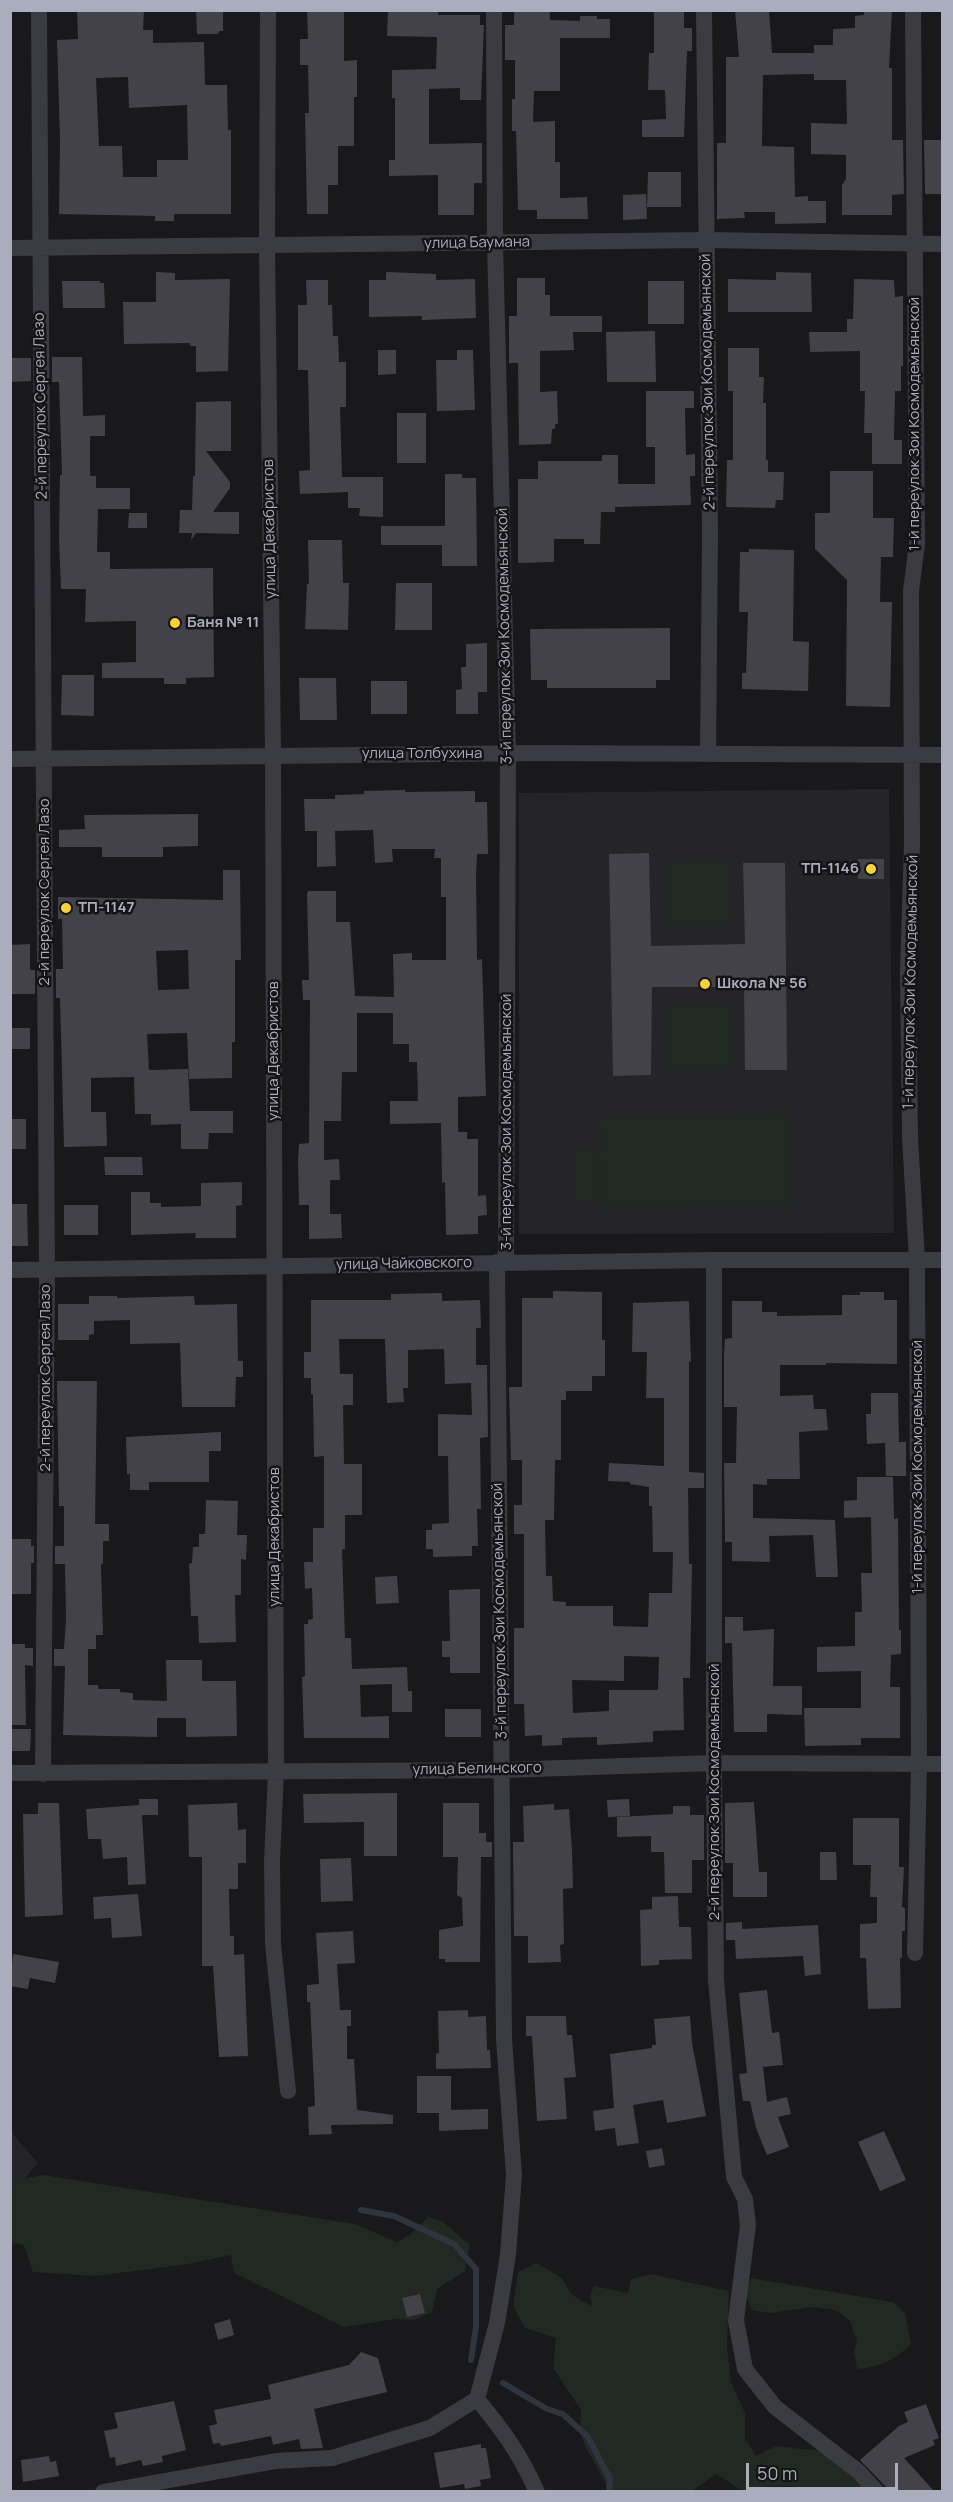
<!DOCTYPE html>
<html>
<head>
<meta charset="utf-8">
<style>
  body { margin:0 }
  #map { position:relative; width:953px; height:2502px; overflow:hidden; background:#19181b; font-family:Manrope,sans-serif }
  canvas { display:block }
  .frame { position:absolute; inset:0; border:12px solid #aaadbb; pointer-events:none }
  .scale { position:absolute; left:746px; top:2463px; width:152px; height:27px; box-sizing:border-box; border:3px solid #aaadbb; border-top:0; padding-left:8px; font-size:18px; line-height:21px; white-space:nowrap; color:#aaadbb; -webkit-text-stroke:4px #141316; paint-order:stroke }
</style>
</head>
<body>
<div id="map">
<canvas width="953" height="2502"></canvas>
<div class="frame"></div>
<div class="scale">50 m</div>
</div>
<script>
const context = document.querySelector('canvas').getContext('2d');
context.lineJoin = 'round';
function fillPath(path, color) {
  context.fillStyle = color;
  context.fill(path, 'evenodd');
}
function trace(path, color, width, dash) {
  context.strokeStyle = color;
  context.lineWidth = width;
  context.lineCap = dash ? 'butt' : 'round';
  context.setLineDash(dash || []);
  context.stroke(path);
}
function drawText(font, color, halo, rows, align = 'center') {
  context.font = font + ' Manrope,sans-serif';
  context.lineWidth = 5;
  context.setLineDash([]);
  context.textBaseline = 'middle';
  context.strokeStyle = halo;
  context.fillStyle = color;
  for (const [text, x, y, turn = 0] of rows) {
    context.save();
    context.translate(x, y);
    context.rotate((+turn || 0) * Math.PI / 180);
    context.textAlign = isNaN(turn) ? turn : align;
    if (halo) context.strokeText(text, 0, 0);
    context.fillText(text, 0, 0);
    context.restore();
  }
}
fillPath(new Path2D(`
  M889,789l5,444 -375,1v-441z
  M10,2131l28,32 -26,30h-2z`), '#252428');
fillPath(new Path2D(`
  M730,861v62h-63v-61z
  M668,1005h63v62h-63z
  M789,1114l2,90 -190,3 -1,-90z
  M573,1147h25v53h-25z
  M43,2175l312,49 42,18 13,-7 18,-18 14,4 28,24 -5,26 -28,18 -5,23 -18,8 -18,-1 -52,8 -110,-54 -3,-18 -43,9 -92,12 -63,-4 -9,-27 -13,-2v-62z
  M537,2263l25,15 10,17 20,11 -2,-11 4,-9 34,7 3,-14 20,-5 78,17 -2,56 4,35 14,31v25l11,18 20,-10 44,5 33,23 13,17h-61l-10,-5h-24l-28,5 -27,-17 -24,17h-82l-25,-45 -5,-15 1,-21 -28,-42 3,-30 -31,-10 -12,-22 5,-34z
  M751,2278l142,24 12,11 6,31c-14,15 -33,24 -54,25l-3,-17 3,-11 -7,-20 -14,-11 -22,-3 -44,6 -18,-3 -7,-17z`), '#202922');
trace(new Path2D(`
  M361,2210l33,6 60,28 22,25v58l-5,33
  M503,2383l44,26 16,5 25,23 22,42 -1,13`), '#2e353f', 6);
fillPath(new Path2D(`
  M77,10h67l-1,20h10v13l51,-1 1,43h22l1,45h3v84h-57v7h-19v-5l-96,-2 1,-75 -3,-99 21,-1zM128,77l1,31 58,-3 1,55h-31v17h-34l-1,-31h-23l-3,-68z
  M196,10h27v21h-4l-1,3h-21z
  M307,10h37v51l13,-1v37h-3v49h-16v39h-10v29h-21l-2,-101h4l-1,-48h-8v-26h8z
  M388,10h50v5h42v10h4l-3,75h-21v-12l-31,1v55l53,-1v40h-8v32h-36v-40l-49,1v-16h6v-62h-3v-28l44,-1 1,-32 -50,-1z
  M514,10h36v10l30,1v-5h17v3h13v19h-50v53h-26l-1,31 22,-1v41h5v36l27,-1 1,22h-51v-9h-19l-2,-79h-4v-32h3v-39h-10v-35h9z
  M654,10h30v18h8v23h-5l-3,86h-42v-17l24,-1 -1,-29h-17l1,-37h5z
  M735,10h34l3,43h42v-8h19v-16l22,-1v-12l9,-1v-5h28l-3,58h3v72h11l1,54 -12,1v20h-50v-30l4,-6v-24l-35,-1v-31l36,1 -1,-44h-32v-6l-51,1 -1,71 32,1 1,50 13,-1v5h18v22l-51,1v-12h-31l1,6 -28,1v-76h9v-86h13z
  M924,140h18v54h-17z
  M648,172h33v35h-34z
  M646,194l1,25 -24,1v-25z
  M156,272l19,1v7l55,-1 -2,92 -32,1v-26h-6v-3l-66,1 -1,-42h33z
  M386,272l50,2v6l39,-1 1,39 -54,2v-4l-53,1v-37h17z
  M776,272l35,1 1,39h-84v-33l48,1z
  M517,278h28v17h5v21h52v16h-29l1,18 -34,1v41l17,-1 1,33h-3v5h-3l-1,15 -32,1 -1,-82h-9v-47h8z
  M854,279l40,1 1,17 8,-1v70h-2v25h-6l-1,49h8v24h-30v-31h-8l1,-42h-5v-40l-50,1 -1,-20h38v-13h6z
  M306,280h22v25h4l1,31h5l1,26h7v45h-6l2,70h41v40l-24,-1 1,-8h-12v-16l-48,2 -1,-23 11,-1 -2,-100h-10v-65h9z
  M62,281h38v2h4l1,25h-42z
  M648,281h36v43h-36z
  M655,331l1,51h-49l-1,-50z
  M728,348h31v29h5l-1,26h3v57h2v12h16l-1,28h-7l-1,8 -49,-1 1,-47h6v-69h-5z
  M378,350h18v24l-18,1z
  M457,350h16l2,60 -38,1 -1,-51h21z
  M52,357h30l1,59 22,-1v21h-15v40h6v12h34v21h-32l-1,43h13v17l103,-1 1,109 -28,1v6h-22v-6h-62v-15l34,-1v-41l-51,1 1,-33h-25l-2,-50 1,-64h2l-3,-93h-7z
  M10,358h21v23l-21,1z
  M646,391h48v17h-9l1,47 9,-1v22h-5l1,29 -76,2v5h-14l-1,32h-16v-5h-30v23l-36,1v-84h20v-18h64v-6h16v29h37v-37h-9z
  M231,401v50h-25l24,31v6l-17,24h26v22l-43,-1 -5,7 1,-7h-13l1,-23h12l1,-34h2l1,-74z
  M397,413h29v50h-29z
  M830,471h43v47h21l-1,39h-12l-1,45h12l-2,105 -44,-1 1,-126 -32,-31v-36h15z
  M445,474h17v4h14l1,88h-35v-21h-61v-19h64z
  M129,513h18v15h-19z
  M308,540h34l1,43h6l-1,47 -43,-1 2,-45h2z
  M749,549l45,1 -1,91 16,1 -1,49 -66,-2v-16h4l2,-61h-9l1,-60h9z
  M396,583h36v47h-37z
  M670,628v52h-14v8h-109v-8h-16l-1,-51z
  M487,643v49h-9v22h-22v-24l6,-1 -1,-22h5v-23z
  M62,675h32v41l-33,-1z
  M299,678h37l1,42h-37z
  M371,681h36v33h-36z
  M405,790v2l70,-1v11h12l1,52h-11l-1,21 1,85 5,-1 4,137 -28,1v35h9v7h11v57l8,-1 1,20 -9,1v18l-32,1 -1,-53 -3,1 -1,-60 -51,1v-23h28l-1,-39h-8v-18h-16v-31h-36v59h-15l-1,49h-17v39l15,-1 1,21h-10v34h11l1,24 -33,1v-34h-10l-1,-45 1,-16 10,-1 1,-143h-7l-1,-20h7l-2,-86 1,-3h28v31h14l5,74 39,1 -1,-43 19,-1v7h34v-63h-5v-39h-7l1,-9h-43l1,13 -18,1 -2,-33 -38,1 1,35 -19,1v-36h-12l-1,-32h31v-4l29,-1v-3z
  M198,814v32l-35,1v10h-61v-10h-43v-17l26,-1 -1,-14z
  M649,853l2,93 94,-2 -2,-81h42l2,207h-42l-1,-83h-92l-1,88 -38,1 -4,-222z
  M858,859h26v20h-26z
  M223,870h17l1,90h-6v82h-3v36l-43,1 -2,-46 -40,1 2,36 39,-1 2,42h43v22h-24l-1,16h-27v-25l-30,1v-11h-16l-1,-37 -43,1v34h15l1,34 -43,1 -4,-149h-4v-29h7l-1,-50h-4v-22l165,3zM188,950l1,39 -31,1 -2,-39z
  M30,944v26h5v24h-25v-49z
  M10,1028h20v21h-20z
  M10,1119h16v30h-16z
  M104,1157h38l1,18h-38z
  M242,1182v23l-6,1v32h-41l1,-5 -65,2v-43h19v11h11v4l40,-1v-23z
  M10,1204h17l1,42h-18z
  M64,1205h34v30h-34z
  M553,1291l49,1v48h3v36h-13v15h-26v9h-5v60h-6l-1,60h-9l1,56h6l1,25 13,1v4h47v20l35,1 1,-34h23l1,-41h-20l-1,-46h-3v-19l-19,-3v-2l-22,-1 1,-18 55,3v-68h-18l1,-46h-15l1,-49 56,-2 2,61 -2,-1v111l15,1v15h-16l1,76h3l-2,114h-7l1,52 -31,1v11l-56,3v-8l-35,1v7l-20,1v-11l-17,1 -1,-32h-10v-76h10v-94h-10v-29h8v-45h-11l-2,-73h13v-89h31zM624,1656l35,1 -1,33h-49v21l-36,2 -1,-33 52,1z
  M860,1292h24v8h13v64l-71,-1v2h-46v31l33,-1 1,14h12l2,21 -29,2 1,47h-33v6l-14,-1v34l82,2 3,57h-22l-3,-42 -44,1 1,26 -38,-1v-19h-7l-1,-79h12l1,-56h-13v-53l1,-15 7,-1v-37h30v11h15v4l65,-1v-20h18z
  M442,1293v8l38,-1 1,28h-5v37h11l1,72 -8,1 1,71h-4l1,37h-6v10l-39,1v-8h-7v-19h6v-6l17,-1 -1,-67h-10v-42l34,1 -1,-32 -26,1 -1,-35 -36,1v38h-5l1,14 -17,1 -2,-64h-46l1,35h13v31h-10l1,59h18v51h-17v34h-3l3,89h6l1,31 55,-2 1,24h4v21h-20v-28l-32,1 1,32 28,-1v22h-85l-2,-61 3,-1 -1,-52h4v-4l5,-1 -1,-31 -7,1 -1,-27h9v-34h11v-72l-10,1 -1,-63h-2v-16h-7v-26h7v-52h80v-6z
  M89,1296h28v2l77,-2 1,9 42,-1 1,57h5v16h-7l-1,30h-53l-2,-64 -50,1v-24l-36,1v13l-5,1v5h-31v-36h31z
  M57,1381h40l-2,143h14v17h-6v23h-2l2,71h-7v14h-8v36h10v4h22v3l13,1v7l34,1 -1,-41h36v21h34l1,55 -51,1v-19h-29v19l-94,-2 2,-69h-11v-17h10l2,-30 -1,-55h-10v-18h9v-40h-5z
  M871,1393h27l1,49h7v34h-20l-1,-33 -18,1 -1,-30h5z
  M221,1432v19h-12v31h-60v8h-19v-16h-3l-1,-37z
  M857,1477h36l1,42 4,-1 1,112h2v24l-10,1 -1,32h10v51h-39v7l-56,1 -1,-38h57v-37l-44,1v-25l38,-1v-34h7l-1,-39h11l-1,-56 -27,1v-17l13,-1z
  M206,1500l32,1 -1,34h10l-1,25 -5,-1v36h-6l1,47 -37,1 -1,-27h-7l-2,-52 3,-1 1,-16h6v-13h6z
  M10,1539h21v7h3v17h-3v31h-21z
  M397,1576l2,27 -23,1 -1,-27z
  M480,1589v84h-30v-16h-8v-16h8l-1,-51z
  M725,1617h18v14l31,-2 -1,57h29v29l-35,-1v18h-33l-2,-89h-7z
  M10,1644h15v4h8v18l-8,-1 1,60h-16z
  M445,1709h36v28h-36z
  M12,1729h19l-1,22h-18z
  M397,1793v63h-33v-34l-60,1 -1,-29z
  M139,1799h19v16h-16l4,69 -18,1 -1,-28 -24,2 -2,-20h-13l-2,-30 53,-4z
  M629,1799l1,17 -22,1 -1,-17z
  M754,1802l5,70h8v25h-34v-34h-8v-60z
  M38,1803h21l4,112 -38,2 -2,-103h15z
  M237,1803l1,27 8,-1v34h-8v26h-9l1,47h4v19l10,-1 4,102 -29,1 -6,-91h-11v-109h-13l-1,-52z
  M443,1803h36v30h7v9h6v15h-11l-1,105h-35v-3h-6v-29l24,-4 -1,-28 -5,-3 1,-38h-15z
  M554,1804v6l15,-1 3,41 1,38 -10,1 1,55 -4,1 1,17 -33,1v-27h-14l-1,-94h11l-1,-36z
  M673,1806h17v9h14v45h-12v33h-27l-1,-41h-13v-16l-34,1v-20l56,-3z
  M853,1818h46v49h5l-2,40 3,1v23h-3v27h-2l1,50 -33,1 -2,-51h-6v-34l17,-1v-26h-7l1,-32h-18z
  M820,1852h16l1,28h-17z
  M351,1858l2,43 -32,1 -1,-43z
  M138,1894l4,42 -30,2 -1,-20 -17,1 -1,-22z
  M678,1896l1,31h12l1,32 -33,1v5l-18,1 -1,-56 12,-1v-12z
  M742,1922v7l76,-4 3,49 -16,2 -2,-20 -67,3 -1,-19h-9v-17z
  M353,1931l2,32 -18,1 3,46h11v16h-4v33h7l3,51 36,5v9l-62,1 1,9 -23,1 -1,-28 7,-1 -5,-104h-3v-17l12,-1 -3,-51z
  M13,1954l46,8 -4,21 -25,-5 -2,11 -18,-3z
  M767,1990l5,43 7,-1 4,33 -20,2 4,35 20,-5 4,17 -13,3 11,30 -22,8 -11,-27 -6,-27h-7l-4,-27 8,-1 -8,-80z
  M468,2010v7l18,-1 1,34h3l1,18 -55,1v-15l3,-1 -1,-42z
  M526,2016h40l1,19h5l4,42 -12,1 3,41 -30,2 -5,-85h-6z
  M690,2016l2,27 14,73 -39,7 -4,-23 -30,5 6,38 -22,3 -2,-18 -20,3 -2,-20 21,-3 -4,-54 42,-6v-3h4l-2,-26z
  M417,2076h34v34l37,-1v20l-49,2v-18h-22z
  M884,2131l22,49 -26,11 -22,-49z
  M662,2148l3,17 -16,3 -3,-17z
  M420,2294l5,19 -18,4 -5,-19z
  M230,2319l4,16 -16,5 -4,-16z
  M361,2352l17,6 9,34 -73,17 9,39 -22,1 -2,-10 -26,6 -2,-9 -50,10 -1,-3 -7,1 -4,-18 8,-2 -3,-14 57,-11 -3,-14 81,-20z
  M174,2401l12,49 -24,6 1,6 -20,4 -2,-6 -25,6 -1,-9 -5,1 -6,-27 14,-3 -4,-15z
  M926,2404l13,34 -6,2 2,5 -31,13 31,34h-44l-31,-32 39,-34 9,-4 -4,-10z
  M481,2444v4h5l5,30 -11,2 1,6 -16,3 -1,-5 -24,4 -6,-35z
  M49,2456l1,6 6,-1 3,15 -36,6 -2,-22z`), '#434248');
trace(new Path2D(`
  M39,10l8,1260 -4,504
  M268,10l-1,235 6,510 3,1016 -4,91 1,82 15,147
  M494,10l1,233 13,511 -2,508
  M704,10l6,524 -2,220
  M913,10l4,534 -6,47 1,252 -4,129 2,165 7,123 2,504 -4,189
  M10,248l697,-8 235,4
  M10,759l526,-6 406,2
  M714,1260v503l2,217 18,197 11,22 3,26 -12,95 9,49 30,38 84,65 18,20
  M497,1262l7,777 10,136 -6,80 -11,68 -20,76c27,33 42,53 60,93
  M10,1270l704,-10h228
  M10,1773l492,-3 212,-7 228,1
  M103,2492l173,-31 56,-3 98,-30 47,-29`), '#3b3b42', 16);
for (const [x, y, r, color] of [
  [175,623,6,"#f8d433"],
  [871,869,6,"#f8d433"],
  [66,908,6,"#f8d433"],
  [705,984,6,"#f8d433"]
]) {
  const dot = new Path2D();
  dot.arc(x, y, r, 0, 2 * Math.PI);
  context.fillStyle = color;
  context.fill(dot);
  trace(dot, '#141316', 2);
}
drawText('15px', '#aaadbb', '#141316', [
  ["улица Баумана",477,243,-1],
  ["2-й переулок Зои Космодемьянской",708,382,-91],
  ["2-й переулок Сергея Лазо",41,406,-91],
  ["1-й переулок Зои Космодемьянской",915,424,-90],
  ["улица Декабристов",270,529,-91],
  ["3-й переулок Зои Космодемьянской",505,636,-91],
  ["улица Толбухина",422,754],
  ["2-й переулок Сергея Лазо",45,892,-90],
  ["1-й переулок Зои Космодемьянской",911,982,-89],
  ["улица Декабристов",274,1051,-90],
  ["3-й переулок Зои Космодемьянской",507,1122,-90],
  ["улица Чайковского",404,1264,-1],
  ["2-й переулок Сергея Лазо",46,1378,-90],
  ["1-й переулок Зои Космодемьянской",918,1467,-90],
  ["улица Декабристов",275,1537,-90],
  ["3-й переулок Зои Космодемьянской",500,1611,-91],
  ["улица Белинского",477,1769,-1],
  ["2-й переулок Зои Космодемьянской",715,1792,-90]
]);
drawText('bold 15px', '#aaadbb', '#141316', [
  ["Баня № 11",187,623],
  ["ТП-1146",859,869,"right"],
  ["ТП-1147",78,908],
  ["Школа № 56",717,984]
], 'left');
</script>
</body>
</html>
